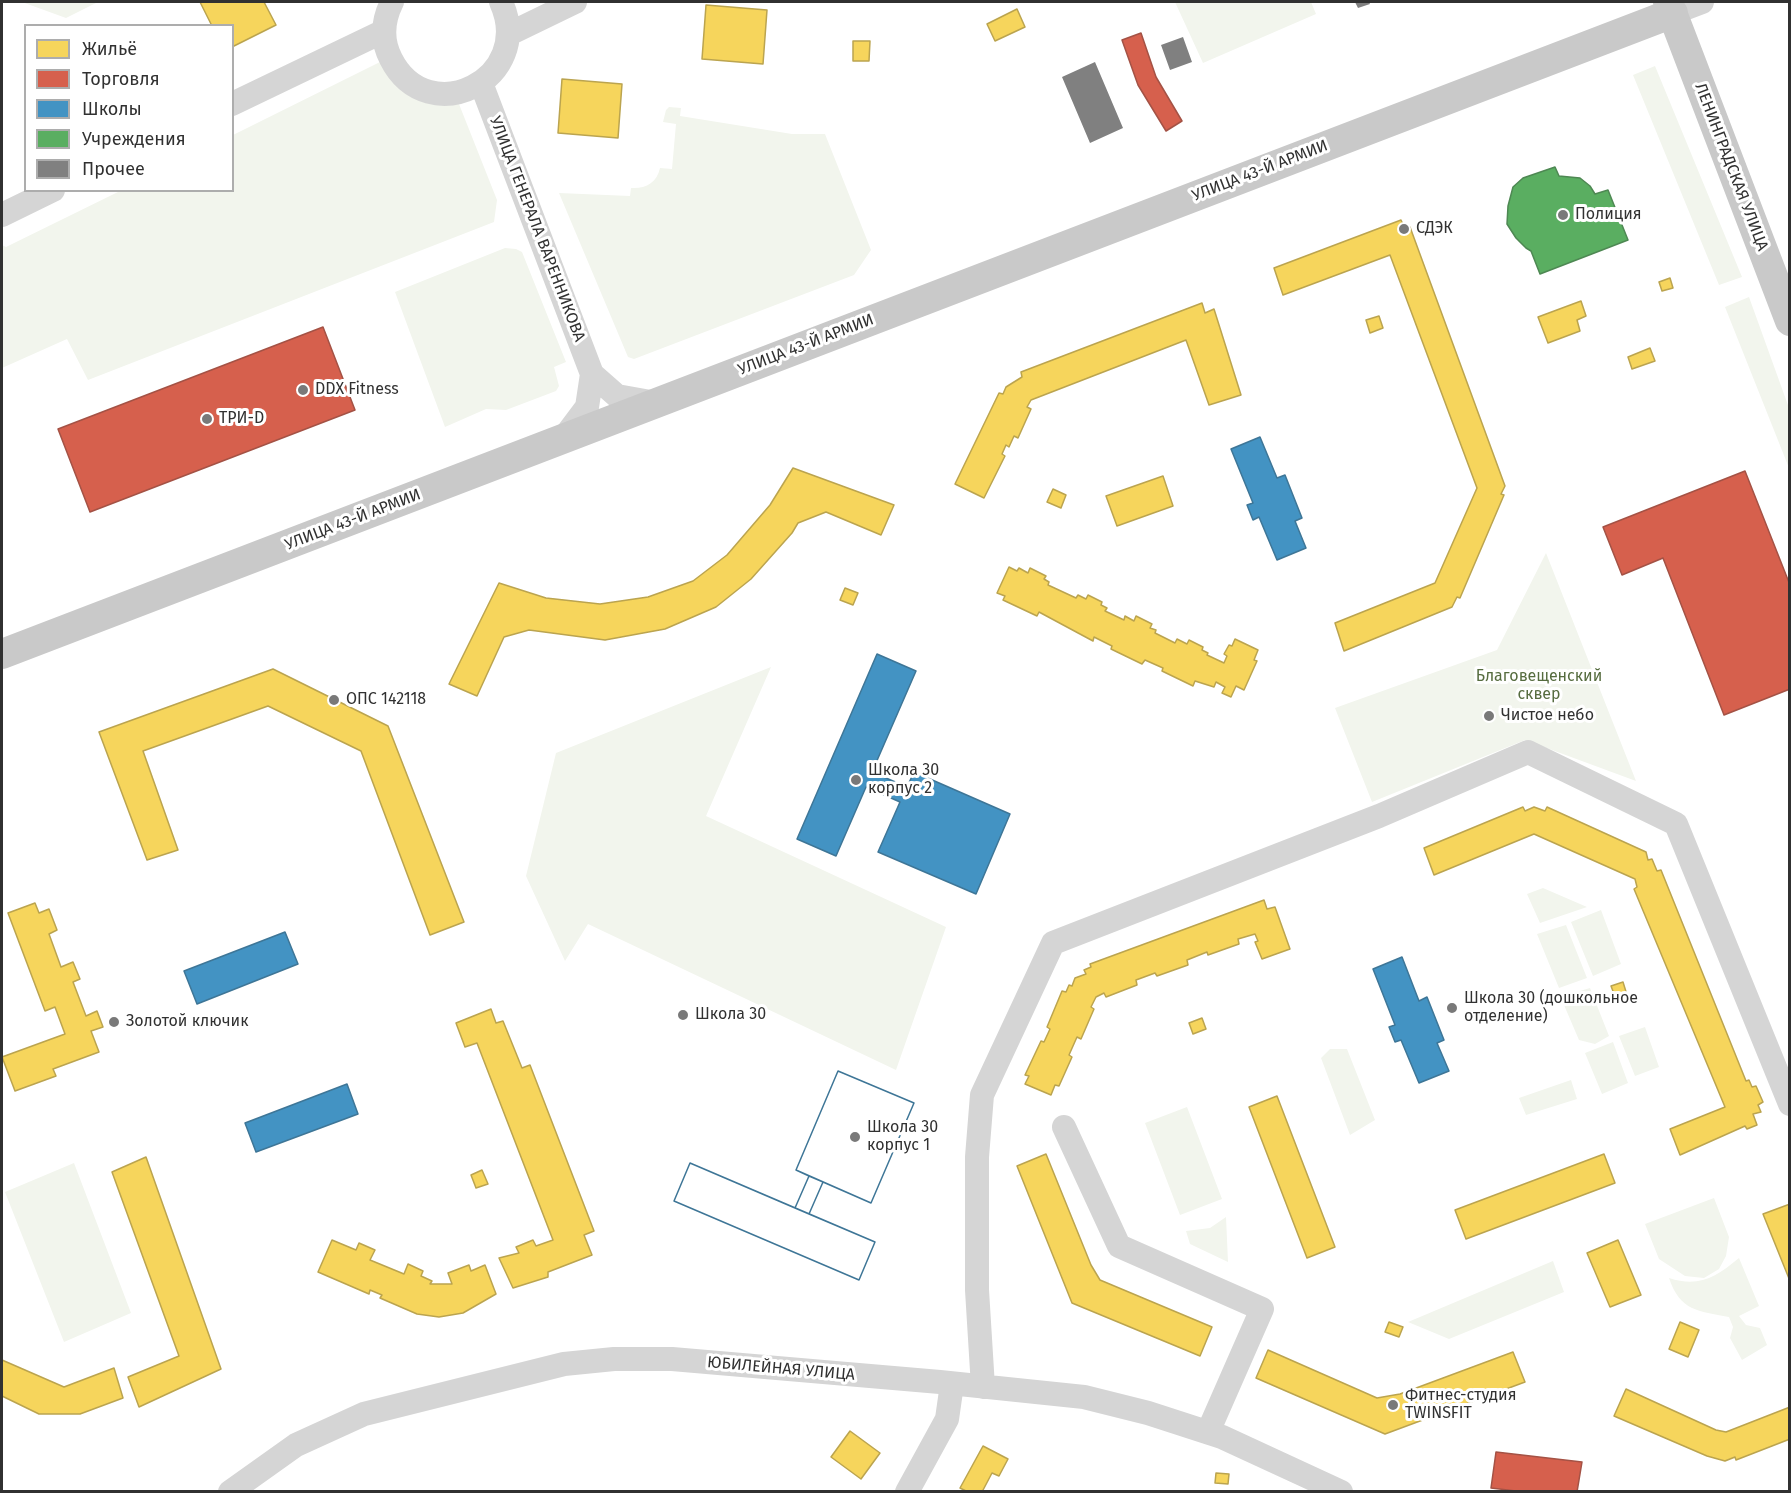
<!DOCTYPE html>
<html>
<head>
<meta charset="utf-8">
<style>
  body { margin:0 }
  #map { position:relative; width:1791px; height:1493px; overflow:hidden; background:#fff; font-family:"Fira Sans",sans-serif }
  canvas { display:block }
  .frame { position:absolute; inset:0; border:3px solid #313131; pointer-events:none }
  .legend { position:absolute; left:24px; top:24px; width:210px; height:168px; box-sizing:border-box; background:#fff; border:2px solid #adadad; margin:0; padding:8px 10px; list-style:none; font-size:18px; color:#313131 }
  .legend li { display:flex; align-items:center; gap:12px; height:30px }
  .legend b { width:30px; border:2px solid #adadad }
</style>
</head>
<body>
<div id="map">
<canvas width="1791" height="1493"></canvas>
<div class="frame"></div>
<ul class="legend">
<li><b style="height:16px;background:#f6d55c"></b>Жильё</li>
<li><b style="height:16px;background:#d6604d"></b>Торговля</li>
<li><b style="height:16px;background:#4393c3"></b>Школы</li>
<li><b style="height:16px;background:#5aae61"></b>Учреждения</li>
<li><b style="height:16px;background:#808080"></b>Прочее</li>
</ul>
</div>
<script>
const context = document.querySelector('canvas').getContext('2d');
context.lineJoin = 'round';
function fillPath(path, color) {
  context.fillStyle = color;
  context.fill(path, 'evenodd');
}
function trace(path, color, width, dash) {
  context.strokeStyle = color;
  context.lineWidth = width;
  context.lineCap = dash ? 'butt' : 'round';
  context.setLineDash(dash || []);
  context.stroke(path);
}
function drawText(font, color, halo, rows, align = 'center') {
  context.font = font + ' "Fira Sans",sans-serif';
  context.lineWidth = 6;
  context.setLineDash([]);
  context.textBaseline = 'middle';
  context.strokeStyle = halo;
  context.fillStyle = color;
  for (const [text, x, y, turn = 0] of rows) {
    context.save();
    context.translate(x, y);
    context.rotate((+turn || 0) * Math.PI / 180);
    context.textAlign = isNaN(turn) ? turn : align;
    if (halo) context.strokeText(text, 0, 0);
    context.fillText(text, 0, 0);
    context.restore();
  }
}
fillPath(new Path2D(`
  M22,2h76l-32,16z
  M1175,2h136l5,12 -113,49z
  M382,61l75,38 40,101 -3,22 -406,158 -21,-41 -65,29v-123l4,2 114,-56 112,-1 1,-55z
  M1655,66l87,211 -23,8 -86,-210z
  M669,107l12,1 -1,8 112,18h33l46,116 -17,25 -220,84 -6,-2 -69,-164 71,3 1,-8c14,1 26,-5 29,-20l12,1 4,-45 -13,-2 3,-12z
  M505,248l11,1 6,3 44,110 -12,5 5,19 -3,5 -50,19 -20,-1 -41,18 -50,-135z
  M1749,297l40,111v60l-64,-161z
  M1546,553l90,228 -111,-41 -153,62 -37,-94 162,-58z
  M771,667l-65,149 240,111 -50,143 -308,-146 -23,37 -39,-85 30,-123z
  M1543,888l44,19 -47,16 -13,-29z
  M1601,910l20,54 -28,12 -22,-54z
  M1566,925l21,53 -28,10 -22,-54z
  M1590,988l19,48 -14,8 -16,-4 -15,-35 9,-12z
  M1645,1027l14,40 -24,9 -16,-40z
  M1613,1042l15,41 -26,11 -17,-41z
  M1330,1049h17l28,71 -25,15 -29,-77z
  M1571,1080l6,19 -51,16 -7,-17z
  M1187,1107l35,92 -42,16 -35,-92z
  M74,1163l57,150 -67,29 -59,-150z
  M1714,1198l15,39 -3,19 -7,13 -15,9 -19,-2 -26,-17 -14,-35z
  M1226,1217l2,45 -38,-18 -4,-13 24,-3z
  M1739,1258l20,48 -20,10 7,9 14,3 7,17 -25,15 -12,-22 3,-11 -4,-10c-31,-6 -49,-6 -60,-39 30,10 47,-1 70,-20z
  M1553,1261l11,31 -115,47 -41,-17z`), '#f2f5ed');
const homes = new Path2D(`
  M200,2h64l12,23 -44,22v-21h-20z
  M706,5l61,5 -4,54 -61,-5z
  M1017,9l8,18 -30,14 -8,-17z
  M853,41h17l-1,20h-16z
  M562,79l60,5 -4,54 -60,-5z
  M1401,220l4,9 5,-2 95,259 -4,8 3,1 -44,103 -3,-1 -5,10 -108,44 -9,-28 100,-40 42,-95 -87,-233 -107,40 -9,-27z
  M1670,278l3,10 -11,3 -3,-9z
  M1581,301l5,15 -9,4 3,11 -32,12 -10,-26z
  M1202,303l3,10 9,-4 27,86 -32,10 -23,-65 -155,60 -4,7 4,2 -13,29 -4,-2 -5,11 -3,-2 -4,9 3,2 -21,42 -29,-14 44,-91 4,1 3,-7 16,-10 -1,-5z
  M1379,316l4,12 -13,5 -4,-13z
  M1650,348l5,13 -23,8 -4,-12z
  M793,468l101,37 -13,30 -55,-23 -28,11 -6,10 -41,46 -35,28 -51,22 -60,11 -76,-10 -25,7 -27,59 -28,-12 50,-101 47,15 54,6 48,-7 45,-16 34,-26 43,-50z
  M1163,476l10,30 -56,20 -11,-30z
  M1053,489l13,6 -5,13 -14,-6z
  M1009,567l8,4 2,-3 9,5 2,-5 16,8 -2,3 5,3 -1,3 28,13 2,-3 8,4 2,-4 14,7 -1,3 6,3 -2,3 19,9 1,-4 9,5 2,-5 16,8 -2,4 6,2 -1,3 20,10 2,-4 10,5 2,-4 14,7 -1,3 6,3 -1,2 17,8 3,-7 -3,-2 5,-9 3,1 3,-7 23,11 -4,10 3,1 -13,29 -8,-4 -5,11 -9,-4 3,-6 -9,-5 -2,5 -19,-6 -2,5 -31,-15 1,-3 -18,-8 -3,4 -31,-15 1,-3 -18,-9 -1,4 -54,-29 -2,4 -34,-16 2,-4 -8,-3z
  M845,588l13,5 -5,12 -13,-5z
  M273,669l115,57 76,196 -34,13 -69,-184 -93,-45 -125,45 35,99 -31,10 -48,-128z
  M1523,807l2,4 9,-4 11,4 2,-4 99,45 2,8 4,-1 5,12 4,-1 85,211 3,-1 3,7 4,-1 7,16 -5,3 3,7 -8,2 4,11 -10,4 -2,-3 -65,29 -10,-26 55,-22 -91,-218 3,-2 -2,-8 -101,-45 -100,41 -10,-27z
  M1264,900l3,9 8,-2 15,42 -28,10 -7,-17 3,-1 -3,-7 -17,5 1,5 -31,11 -1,-3 -20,8 1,5 -31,11 -2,-3 -19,7 1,5 -31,12 -2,-4 -8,4 -5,10 3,2 -13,30 -4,-2 -8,18 3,2 -13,29 -4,-1 -4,10 -26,-11 4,-8 -4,-1 16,-34 3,1 6,-13 -3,-2 15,-36 4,1 3,-7 3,1 3,-8 11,-4 -2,-4 7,-3 -1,-3z
  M35,903l4,10 10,-4 8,21 -8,4 12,33 12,-5 7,17 -7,3 13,34 11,-5 6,16 -12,4 8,21 -46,17 3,7 -41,15 -13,-34 63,-23 -10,-27 -10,4 -37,-98z
  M1623,982l4,13 -11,4 -5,-13z
  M491,1009l5,14 7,-2 19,47 8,-3 64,166 -10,4 8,20 -44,17v5l-35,11 -14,-30 20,-5 -3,-6 17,-7 3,6 17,-6 -76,-197 -12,4 -9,-24z
  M1202,1018l4,11 -13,5 -4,-11z
  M1277,1096l58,151 -28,11 -58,-151z
  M1046,1154l45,111 9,15 112,47 -12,29 -128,-53 -55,-137z
  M1604,1154l11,29 -149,56 -11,-29z
  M146,1157l75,212 -82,38 -11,-30 51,-21 -67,-184z
  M482,1170l6,14 -12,4 -5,-13z
  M1790,1204v77l-27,-67z
  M332,1240l24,10 3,-7 16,7 -5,10 34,14 4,-10 15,7 -2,5 11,5 -2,3h22l-4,-11 21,-8 2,6 14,-6 11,29 -33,19 -24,4 -22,-3 -37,-16 2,-3 -12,-5 -1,4 -51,-22z
  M1618,1240l23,55 -31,12 -23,-54z
  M1389,1322l14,5 -4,10 -14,-5z
  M1680,1322l19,8 -11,27 -19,-8z
  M1268,1350l109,48 23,-4 113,-42 12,30 -140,52 -129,-56z
  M2,1360l62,27 50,-19 9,30 -43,16h-41l-37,-18z
  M1626,1389l90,41 10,2 64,-25v32l-54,21 -1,-3 -10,4 -18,-5 -93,-40z
  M850,1431l30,22 -19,26 -30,-22z
  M983,1446l25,13 -9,17 -7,-3 -10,19h-14l-8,-4z
  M1216,1473l13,1 -1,10 -13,-1z`);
fillPath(homes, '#f6d55c');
trace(homes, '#bba44f', 1.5);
const shops = new Path2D(`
  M1141,33l15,44 26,44 -16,10 -28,-46 -16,-45z
  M323,327l32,83 -265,102 -32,-83z
  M1745,471l45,114v104l-66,26 -61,-157 -41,17 -19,-48z
  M1496,1452l86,10 -5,30h-53l-33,-4z`);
fillPath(shops, '#d6604d');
trace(shops, '#a45245', 1.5);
const schools = new Path2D(`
  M1260,437l17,41 8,-3 17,43 -7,3 11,27 -29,12 -18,-43 -6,3 -6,-15 6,-2 -22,-54z
  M877,654l39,17 -44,101 35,15 7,-15 96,42 -34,80 -98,-42 22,-50 -34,-15 -30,69 -39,-17z
  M285,932l13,32 -101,40 -13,-33z
  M1402,957l17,44 8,-4 17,43 -7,3 12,28 -30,12 -18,-43 -6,2 -6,-15 6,-2 -22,-56z
  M838,1071l76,32 -43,100 -75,-33z
  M838,1071l76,32 -43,100 -48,-21 -14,32 66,28 -16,38 -185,-79 16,-38 105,45 14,-32 -13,-6z
  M347,1084l11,30 -102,38 -11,-29z
  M690,1163l185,79 -16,38 -185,-79z
  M809,1176l14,6 -14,32 -14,-6z`);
fillPath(schools, '#4393c3');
trace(schools, '#3e7697', 1.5);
const public = new Path2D(`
  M1555,167l4,9 21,2 10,8 5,8 13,-4 20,50 -88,34 -9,-23 -5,-3 -10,-10 -9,-14 1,-18 5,-19 10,-9z`);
fillPath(public, '#5aae61');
trace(public, '#4e8853', 1.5);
fillPath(new Path2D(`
  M1355,2h14l1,2 -12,4z
  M1183,37l9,25 -22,8 -9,-25z
  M1095,62l28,66 -33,15 -28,-66z`), '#808080');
trace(new Path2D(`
  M392,2c-9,18 -11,38 -1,57 37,73 145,20 110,-57
  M1673,13l29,-11
  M509,34l66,-32
  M481,83l111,291 -5,33 -24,32
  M232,104l152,-73
  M2,215l51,-25
  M592,374l25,22 39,7
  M1064,1127l55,119 143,63 -54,123
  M983,1387l-6,-97v-133l5,-62 71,-152 326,-127 149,-64 148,72 114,280
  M230,1492l66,-47 68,-31 200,-50 50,-5h58l268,23 144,15 64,16 74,24 119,55
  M907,1492l40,-73 5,-35`), '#d5d5d5', 24);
trace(new Path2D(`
  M1668,2l122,319
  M2,654l1671,-641`), '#c9c9c9', 30);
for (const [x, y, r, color] of [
  [1563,215,6,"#797979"],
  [1404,229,6,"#797979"],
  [303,390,6,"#797979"],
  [207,419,6,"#797979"],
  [334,700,6,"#797979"],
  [1489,716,6,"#797979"],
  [856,780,6,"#797979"],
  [1452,1008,6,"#797979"],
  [683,1015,6,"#797979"],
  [114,1022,6,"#797979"],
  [855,1137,6,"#797979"],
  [1393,1405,6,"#797979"]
]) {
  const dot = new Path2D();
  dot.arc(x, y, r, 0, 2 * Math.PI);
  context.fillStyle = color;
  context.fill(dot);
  trace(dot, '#fff', 2);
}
drawText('16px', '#313131', '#fff', [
  ["ЛЕНИНГРАДСКАЯ УЛИЦА",1731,167,69],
  ["УЛИЦА 43-Й АРМИИ",1260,171,-21],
  ["УЛИЦА ГЕНЕРАЛА ВАРЕННИКОВА",537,229,69],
  ["УЛИЦА 43-Й АРМИИ",806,345,-21],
  ["УЛИЦА 43-Й АРМИИ",353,520,-21],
  ["ЮБИЛЕЙНАЯ УЛИЦА",781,1369,5]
]);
drawText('16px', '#313131', '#fff', [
  ["Полиция",1575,215],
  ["СДЭК",1416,229],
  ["DDX Fitness",315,390],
  ["ТРИ-D",219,419],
  ["ОПС 142118",346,700],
  ["Чистое небо",1501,716],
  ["Школа 30",868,771],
  ["корпус 2",868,789],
  ["Школа 30 (дошкольное",1464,999],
  ["отделение)",1464,1017],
  ["Школа 30",695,1015],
  ["Золотой ключик",126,1022],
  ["Школа 30",867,1128],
  ["корпус 1",867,1146],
  ["Фитнес-студия",1405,1396],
  ["TWINSFIT",1405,1414]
], 'left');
drawText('16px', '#566c3f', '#fff', [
  ["Благовещенский",1539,677],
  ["сквер",1539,695]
]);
</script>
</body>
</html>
